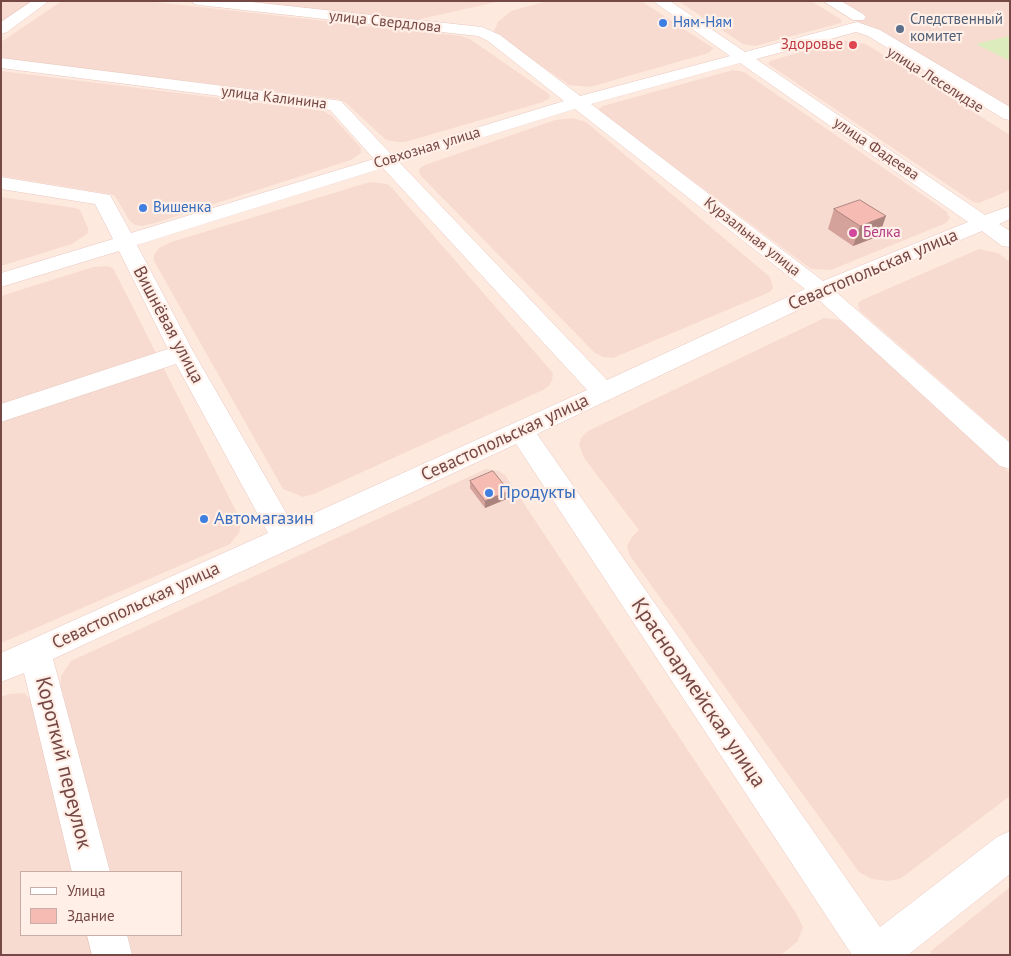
<!DOCTYPE html>
<html>
<head>
<meta charset="utf-8">
<style>
  body { margin:0 }
  #map { position:relative; width:1011px; height:956px; overflow:hidden; background:#fee9df; font-family:"PT Sans",sans-serif }
  canvas { display:block }
  .frame { position:absolute; inset:0; border:2px solid #764845; pointer-events:none }
  .legend { position:absolute; left:20px; top:871px; width:162px; height:65px; box-sizing:border-box; background:#ffefe7; border:1px solid #c8aca6; margin:0; padding:6px 9px; list-style:none; font-size:15px; color:#764845 }
  .legend li { display:flex; align-items:center; gap:10px; height:25px }
  .legend b { width:25px; border:1px solid #c8aca6 }
</style>
</head>
<body>
<div id="map">
<canvas width="1011" height="956"></canvas>
<div class="frame"></div>
<ul class="legend">
<li><b style="height:6px;background:#fff"></b>Улица</li>
<li><b style="height:14px;background:#f6bcb4"></b>Здание</li>
</ul>
</div>
<script>
const context = document.querySelector('canvas').getContext('2d');
context.lineJoin = 'round';
function fillPath(path, color) {
  context.fillStyle = color;
  context.fill(path, 'evenodd');
}
function trace(path, color, width, dash) {
  context.strokeStyle = color;
  context.lineWidth = width;
  context.lineCap = dash ? 'butt' : 'round';
  context.setLineDash(dash || []);
  context.stroke(path);
}
function drawText(font, color, halo, rows, align = 'center') {
  context.font = font + ' "PT Sans",sans-serif';
  context.lineWidth = 4.5;
  context.setLineDash([]);
  context.textBaseline = 'middle';
  context.strokeStyle = halo;
  context.fillStyle = color;
  for (const [text, x, y, turn = 0] of rows) {
    context.save();
    context.translate(x, y);
    context.rotate((+turn || 0) * Math.PI / 180);
    context.textAlign = isNaN(turn) ? turn : align;
    if (halo) context.strokeText(text, 0, 0);
    context.fillText(text, 0, 0);
    context.restore();
  }
}
fillPath(new Path2D(`
  M1,1h31l-31,21z
  M62,1h84l315,35 9,3 79,55 1,4 -7,4 -138,40h-8l-11,-2 -40,-37 -8,-4 -337,-40v-17z
  M221,1h280l-85,19z
  M547,1h94l72,47 -4,5 -119,34 -21,-2 -72,-50 -3,-4 4,-9 13,-11z
  M678,1h133l31,19 -1,3 -86,23 -12,-2z
  M825,1h185v113l-68,-40z
  M841,40l25,4 144,91v55l-31,13 -6,-1 -205,-138 2,-3z
  M733,70l11,2 202,139 4,7 -4,5 -115,47 -20,-1 -213,-159 5,-4z
  M1,71l323,40 8,5 29,32v5l-10,7 -196,63 -13,3 -7,-1 -6,-5 -14,-24 -5,-2 -109,-18z
  M573,118l13,4 184,155 3,11 -3,4 -157,66 -10,-1 -8,-4 -174,-177 -2,-4 1,-4 5,-3 130,-45z
  M370,182l17,2 5,4 161,185 -1,7 -3,6 -6,4 -229,104 -11,3 -20,-8 -129,-228v-6l5,-7 12,-6z
  M1,197l74,11 5,2 8,18v5l-16,11 -71,22z
  M979,249l19,4 12,9v180l-151,-132 -1,-7 4,-3z
  M107,266l6,2 128,253 -2,12 -9,11 -229,99v-347l92,-29z
  M824,318l16,2 9,7 161,146v323l-110,83 -13,2 -15,-2 -13,-7 -229,-316 -3,-10 5,-9 7,-7 -55,-72 -5,-13 2,-7 7,-7z
  M486,469l13,2 6,4 291,438 7,14 -5,14 -17,14h-653l-6,-20h59v-63h-75l-46,-178 1,-18 10,-15z
  M24,693l8,8 40,171h-51v63h66l5,20h-91v-258l8,-3z
  M1010,887v68h-80l1,-4z`), '#f8dbd0');
fillPath(new Path2D(`
  M1010,36v25l-34,-17 33,-8z`), '#ddecbc');
const minor = new Path2D(`
  M32,1h17l-42,31 -6,2v-12z
  M192,1h50l240,26 18,8 80,61 150,-40 -77,-55h17l75,51 112,-30 23,8 130,77v13l-6,-1 -136,-83 -12,-4 -100,27 229,156 25,-9v13l-11,5 11,7v16l-8,-1 -20,-15 -146,61 174,151v26l-10,-3 -181,-166 -282,134 343,493 117,-90 13,-6v43l-102,81h-56l-336,-511 -463,215 57,213h-38l-48,-199 -23,9v-29l267,-120 -92,-169 -175,58v-18l167,-55 -49,-98 -118,36v-14l112,-34 -18,-35 -94,-15v-12l109,18 21,38 243,-74 -44,-49 -329,-42v-10l334,42 6,1 50,53 173,-53 -76,-60 -10,-5 -279,-31 -5,-1zM740,63l228,159 -145,59 -232,-177zM575,109l230,180 -198,91 -207,-217zM383,168l204,222 -295,133 -98,-170 -57,-108z
  M823,1h18l22,13 3,3 -3,3h-10z
  M87,935h40l5,20h-40z`);
trace(minor, '#e8c7bf', 1);
fillPath(minor, '#fff');
fillPath(new Path2D(`
  M834,209l45,27 -26,10 -25,-17z
  M470,481l39,10v7l-24,10 -15,-20z`), '#d4a29b');
fillPath(new Path2D(`
  M886,216l-7,20 -26,10 7,-20z
  M509,491v7l-24,10v-7z`), '#ac847e');
const building = new Path2D(`
  M860,200l26,16 -26,10 -26,-17z
  M493,471l16,20 -24,10 -15,-20z`);
fillPath(building, '#f6bcb4');
trace(building, '#ac847e', 1);
for (const [x, y, r, color] of [
  [663,23,5,"#3f7fe0"],
  [900,29,5,"#5c6f8a"],
  [853,45,5,"#e0444e"],
  [143,208,5,"#3f7fe0"],
  [853,233,5,"#d1479c"],
  [489,493,5,"#3f7fe0"],
  [204,519,5,"#3f7fe0"]
]) {
  const dot = new Path2D();
  dot.arc(x, y, r, 0, 2 * Math.PI);
  context.fillStyle = color;
  context.fill(dot);
  trace(dot, '#ffefe7', 2);
}
drawText('15px', '#4e5e75', '#ffefe7', [
  ["Следственный",910,20],
  ["комитет",910,37]
], 'left');
drawText('15px', '#764845', '#ffefe7', [
  ["улица Свердлова",385,22,6],
  ["улица Леселидзе",935,80,32],
  ["улица Калинина",274,98,7],
  ["Совхозная улица",427,148,-17],
  ["улица Фадеева",876,149,34],
  ["Курзальная улица",752,237,38]
]);
drawText('15px', '#366cbe', '#ffefe7', [
  ["Ням-Ням",673,23],
  ["Вишенка",153,208]
], 'left');
drawText('15px', '#be3a42', '#ffefe7', [
  ["Здоровье",843,45]
], 'right');
drawText('15px', '#b23c85', '#ffefe7', [
  ["Белка",863,233]
], 'left');
drawText('18px', '#764845', '#ffefe7', [
  ["Севастопольская улица",873,270,-23],
  ["Вишнёвая улица",168,325,62],
  ["Севастопольская улица",505,438,-25],
  ["Севастопольская улица",136,606,-25]
]);
drawText('18px', '#366cbe', '#ffefe7', [
  ["Продукты",499,493],
  ["Автомагазин",214,519]
], 'left');
drawText('21px', '#764845', '#ffefe7', [
  ["Красноармейская улица",698,693,56],
  ["Короткий переулок",63,763,76]
]);
</script>
</body>
</html>
